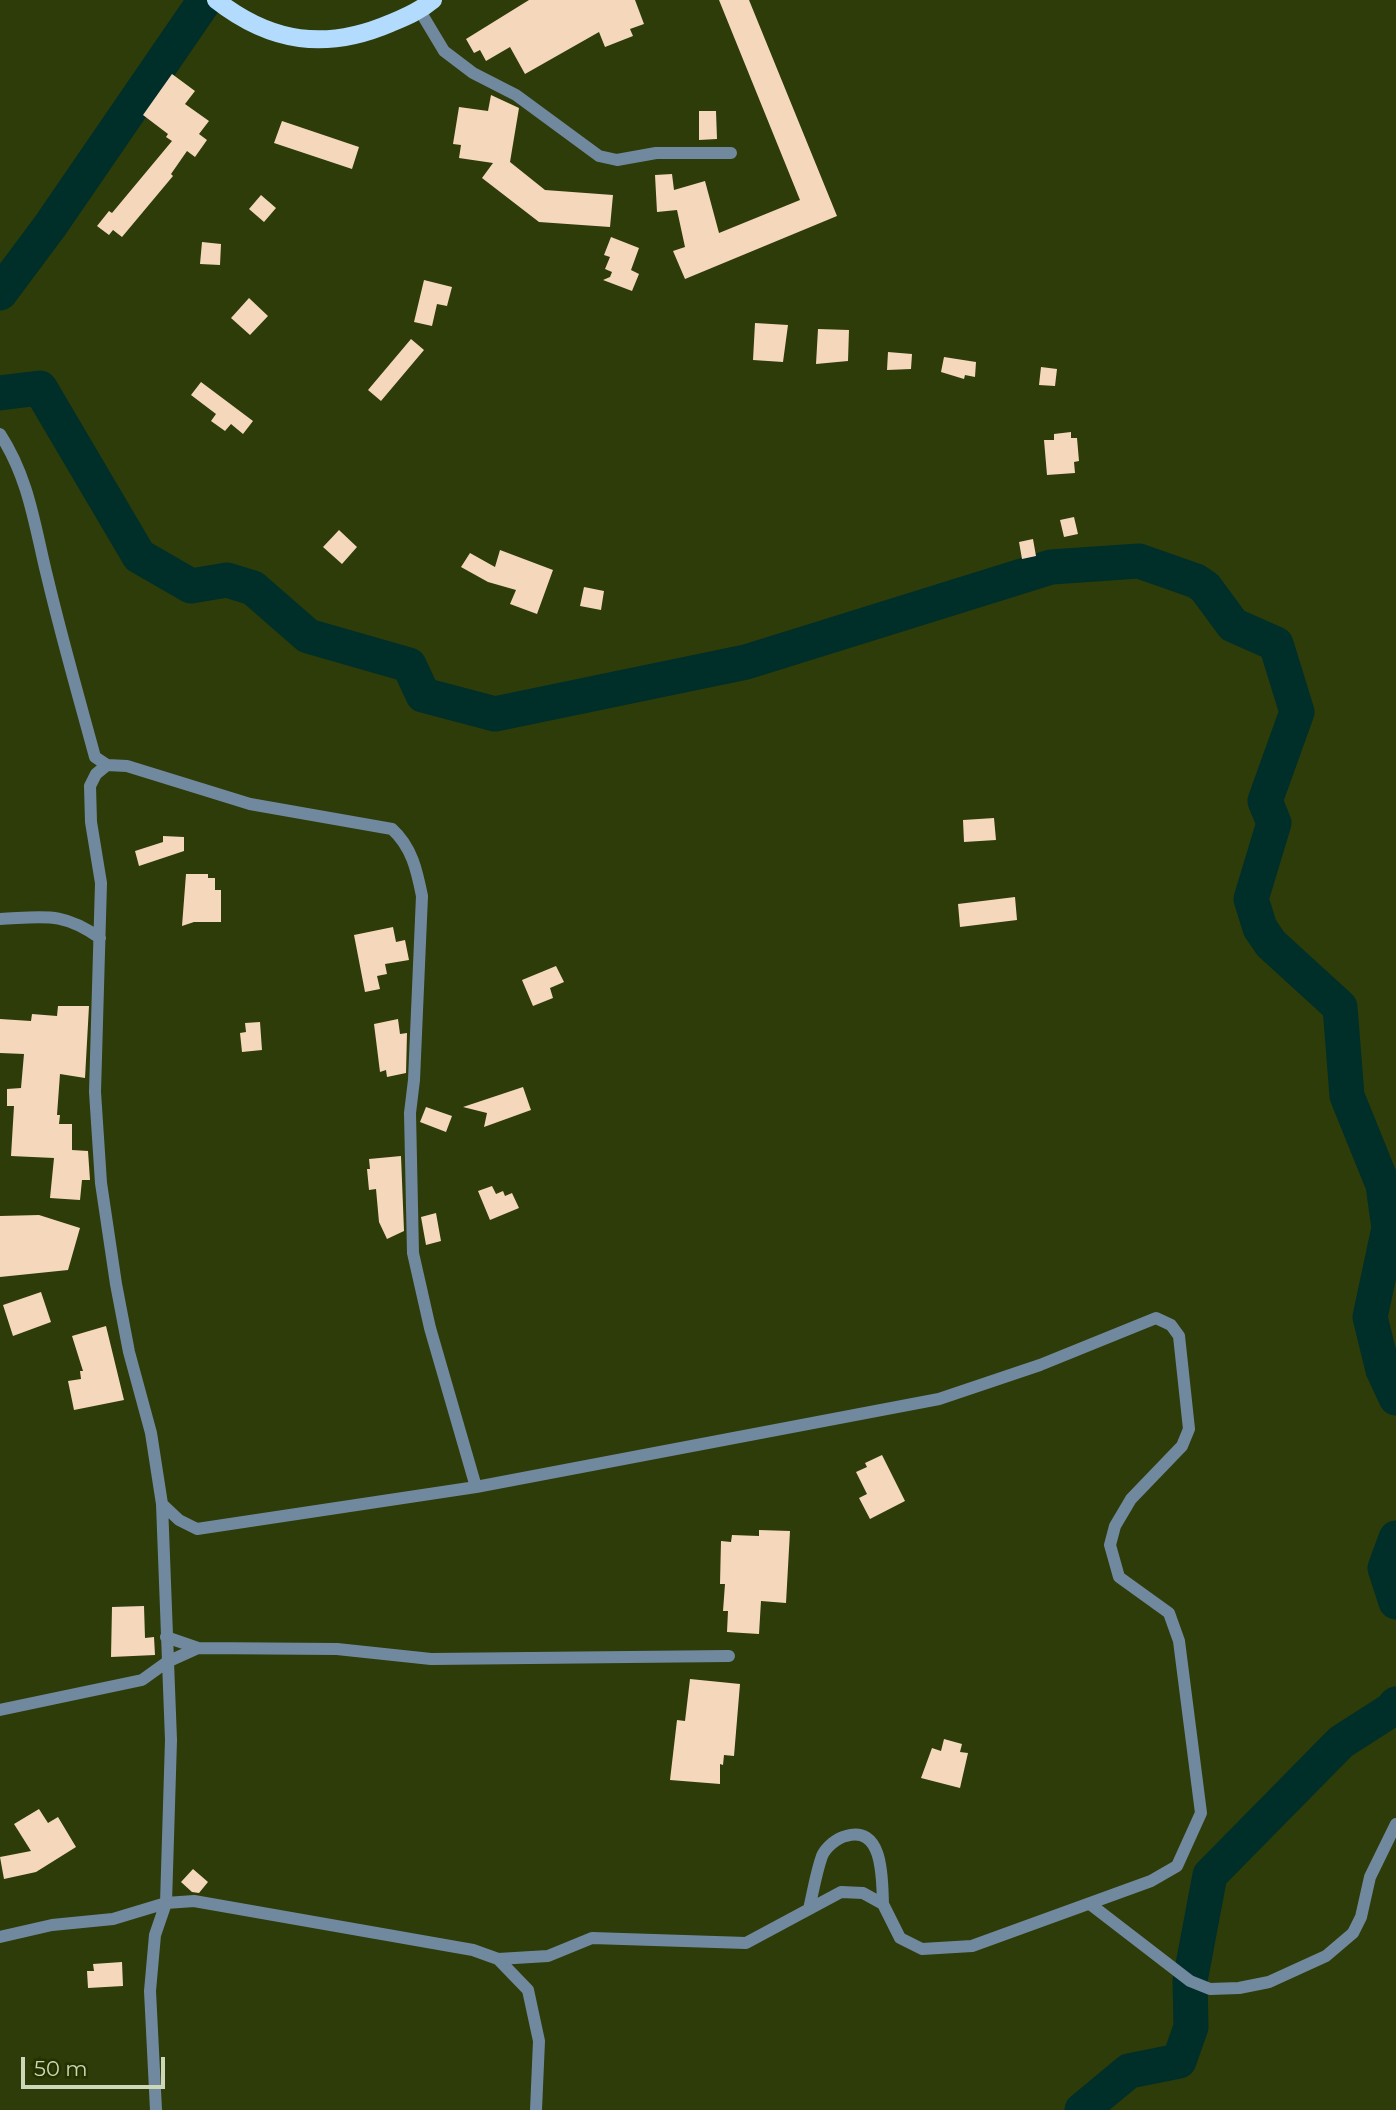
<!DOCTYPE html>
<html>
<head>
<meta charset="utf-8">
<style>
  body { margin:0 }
  #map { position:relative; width:1396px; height:2110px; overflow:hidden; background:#2e3c09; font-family:Montserrat,sans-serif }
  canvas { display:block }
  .scale { position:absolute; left:21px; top:2057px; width:144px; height:32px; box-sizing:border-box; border:4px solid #cbd7b6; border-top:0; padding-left:9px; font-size:21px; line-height:24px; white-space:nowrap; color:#cbd7b6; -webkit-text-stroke:5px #243200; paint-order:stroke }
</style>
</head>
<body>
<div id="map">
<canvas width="1396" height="2110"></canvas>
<div class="scale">50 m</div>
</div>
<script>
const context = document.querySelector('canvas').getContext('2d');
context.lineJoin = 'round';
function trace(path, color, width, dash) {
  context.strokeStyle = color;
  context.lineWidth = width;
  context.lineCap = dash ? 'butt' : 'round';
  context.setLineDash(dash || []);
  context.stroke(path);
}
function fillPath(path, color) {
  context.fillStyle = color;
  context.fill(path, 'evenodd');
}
trace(new Path2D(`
  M0,293l50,-67 155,-226
  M0,393l40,-5 99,168 52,30 36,-6 26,8 55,48 101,29 14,30 72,19 251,-52 305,-95 88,-6 57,20 9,6 28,38 43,19 21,68 -32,89 9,22 -23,76 9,29 11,16 69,63 7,89 36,89 6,43 -19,89 13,53 13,28
  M1396,1538l-11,30 11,34
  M1082,2110l47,-39 50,-10 12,-34 -1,-46 20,-106 131,-133 50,-32 5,-6`), '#002e29', 35);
fillPath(new Path2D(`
  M529,0h106l9,24 -14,5 3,7 -28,11 -6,-15 -74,42 -15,-27 -24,14 -6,-11 -6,3 -8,-14z
  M719,0h30l88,216 -152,63 -12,-28 12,-4 -8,-37 -20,2 -2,-37 17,-1 2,16 31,-9 14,52 81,-33z
  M172,74l23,17 -10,13 24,17 -10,13 8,6 -12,17 -8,-6 -16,23 2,2 -51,61 -9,-7 -4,5 -12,-9 12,-15 3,2 60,-72 -6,-4 2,-3 -25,-19z
  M491,95l28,13 -9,54 35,28 68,5 -3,32 -71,-5 -57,-44 11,-15 -34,-5 2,-13 -8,-1 6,-37 29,4z
  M699,111h17l1,28 -18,1z
  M282,121l77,26 -7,22 -78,-26z
  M261,195l15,13 -12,14 -15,-13z
  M611,237l28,11 -8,22 8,4 -7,17 -29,-11 7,-3 2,-5 -7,-3 5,-12 -6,-2z
  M202,242l19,2 -1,21 -20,-1z
  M424,280l28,7 -5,19 -10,-2 -5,22 -18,-4z
  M249,298l19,18 -18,19 -19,-17z
  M755,323l33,2 -5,37 -30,-2z
  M818,329l31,1 -1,31 -32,3z
  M411,339l13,11 -43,51 -13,-11z
  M888,352l24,2 -1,15 -24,1z
  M944,357l32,5 -1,15 -10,-2 -1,4 -23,-7z
  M1041,367l16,2 -2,17 -16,-1z
  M201,382l52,39 -10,13 -12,-10 -6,7 -14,-10 5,-7 -25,-19z
  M1071,432v6h6l2,23 -5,1 1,11 -28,2 -3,-35h10v-6z
  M1074,517l4,17 -14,3 -4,-17z
  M339,530l18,17 -15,17 -19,-17z
  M1033,539l3,17 -14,3 -3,-17z
  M500,550l53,20 -16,44 -27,-10 6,-14 -28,-8 -27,-15 9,-14 25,14z
  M584,587l20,4 -3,19 -21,-4z
  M994,818l2,22 -32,2 -1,-22z
  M163,836l21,1v14l-45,15 -4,-15 28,-9z
  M186,874h22v4h7v12h6v32h-27l-12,4z
  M1015,897l2,23 -57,7 -2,-23z
  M393,927l3,15 9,-2 4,20 -24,4 2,10 -10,2 3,13 -15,3 -11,-57z
  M556,966l8,16 -14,6 3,10 -20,8 -11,-26z
  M58,1006h31l-4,72 -25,-4 -3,41h3l-1,9h13v26l16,1 2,29h-8l-2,20 -30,-2 4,-40 -43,-2 3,-50h-7v-17l14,-1 3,-34 -24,-1v-34l31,2 1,-7 25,2z
  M398,1019l2,15 7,-1 -1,40 -19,4 -1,-7 -6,2 -6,-48z
  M260,1022l2,28 -20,2 -2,-19 6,-1 -1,-9z
  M523,1087l8,23 -47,17 3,-14 -24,-6z
  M426,1107l26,9 -6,16 -26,-10z
  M401,1156l3,75 -17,8 -8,-17 -3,-33 -7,1 -2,-21h3l-1,-10z
  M492,1186l4,8 7,-3 2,5 7,-3 7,15 -29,12 -12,-29z
  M436,1213l5,28 -15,4 -5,-28z
  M39,1215l41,13 -12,42 -68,7v-61z
  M41,1292l10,30 -38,14 -10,-31z
  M106,1326l18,74 -50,10 -6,-29 13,-2 -1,-8h3l-11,-35z
  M882,1455l23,46 -35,18 -11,-21 8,-4 -11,-22 11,-5 -2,-4z
  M759,1530l31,1 -4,72 -25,-2 -2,33 -32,-2 1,-21h-5l2,-27h-5l1,-43 10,1 1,-7 27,1z
  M144,1606l1,32 9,-1 1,18 -44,2 1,-50z
  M690,1679l50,5 -6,72 -10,-1 -1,10 -3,-1v20l-50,-4 7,-60 8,1z
  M944,1739l18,5 -2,8 8,1 -8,35 -39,-10 11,-30 9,3z
  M39,1809l9,14 10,-6 18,30 -40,25 -32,7 -4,-22 31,-6 -17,-27z
  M193,1869l15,13 -9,11 -7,-1 -11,-10z
  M122,1962l1,24 -35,2 -1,-17h7l-1,-7z`), '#f5d7bb');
trace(new Path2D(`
  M420,11l24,40 29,22 43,22 83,61 18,4 39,-7h75
  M0,434c30,46 35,95 48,146 14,59 31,118 47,177l12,8
  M0,919c44,-2 62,-8 100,19
  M166,1637l32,11 139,1 94,10 298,-3
  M0,1710l142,-30 25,-18 31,-14
  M1090,1904l100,77 20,8 29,-1 30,-6 57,-26 27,-23 8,-16 9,-40 26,-53
  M809,1909c4,-17 7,-36 13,-53 4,-9 15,-18 24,-20 38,-11 36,44 37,68
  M0,1937l52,-12 61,-6 53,-16 28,-2 279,49 25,9 50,-3 44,-18 154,5 95,-51 22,1 20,11 17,34 22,11 50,-3 179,-65 26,-15 24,-53 -22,-172 -10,-28 -50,-36 -9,-32 5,-19 16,-27 51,-53 7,-17 -10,-93 -8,-11 -15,-7 -116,47 -101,34 -463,88 -279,42 -18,-9 -17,-16
  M498,1959l30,31 11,51 -3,69
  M156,2110l-6,-119 5,-56 11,-32 5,-163 -9,-236 -11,-71 -22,-81 -13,-68 -15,-101 -6,-91 6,-209 -10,-61 -1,-36 6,-12 11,-9 20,1 123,38 142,25c20,18 25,42 30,67l-8,184 -4,33 3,140 17,75 46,159`), '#71899e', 12);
trace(new Path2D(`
  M216,0c55,43 110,51 175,23 15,-6 29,-12 42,-23`), '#b3dbfd', 18);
</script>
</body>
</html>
